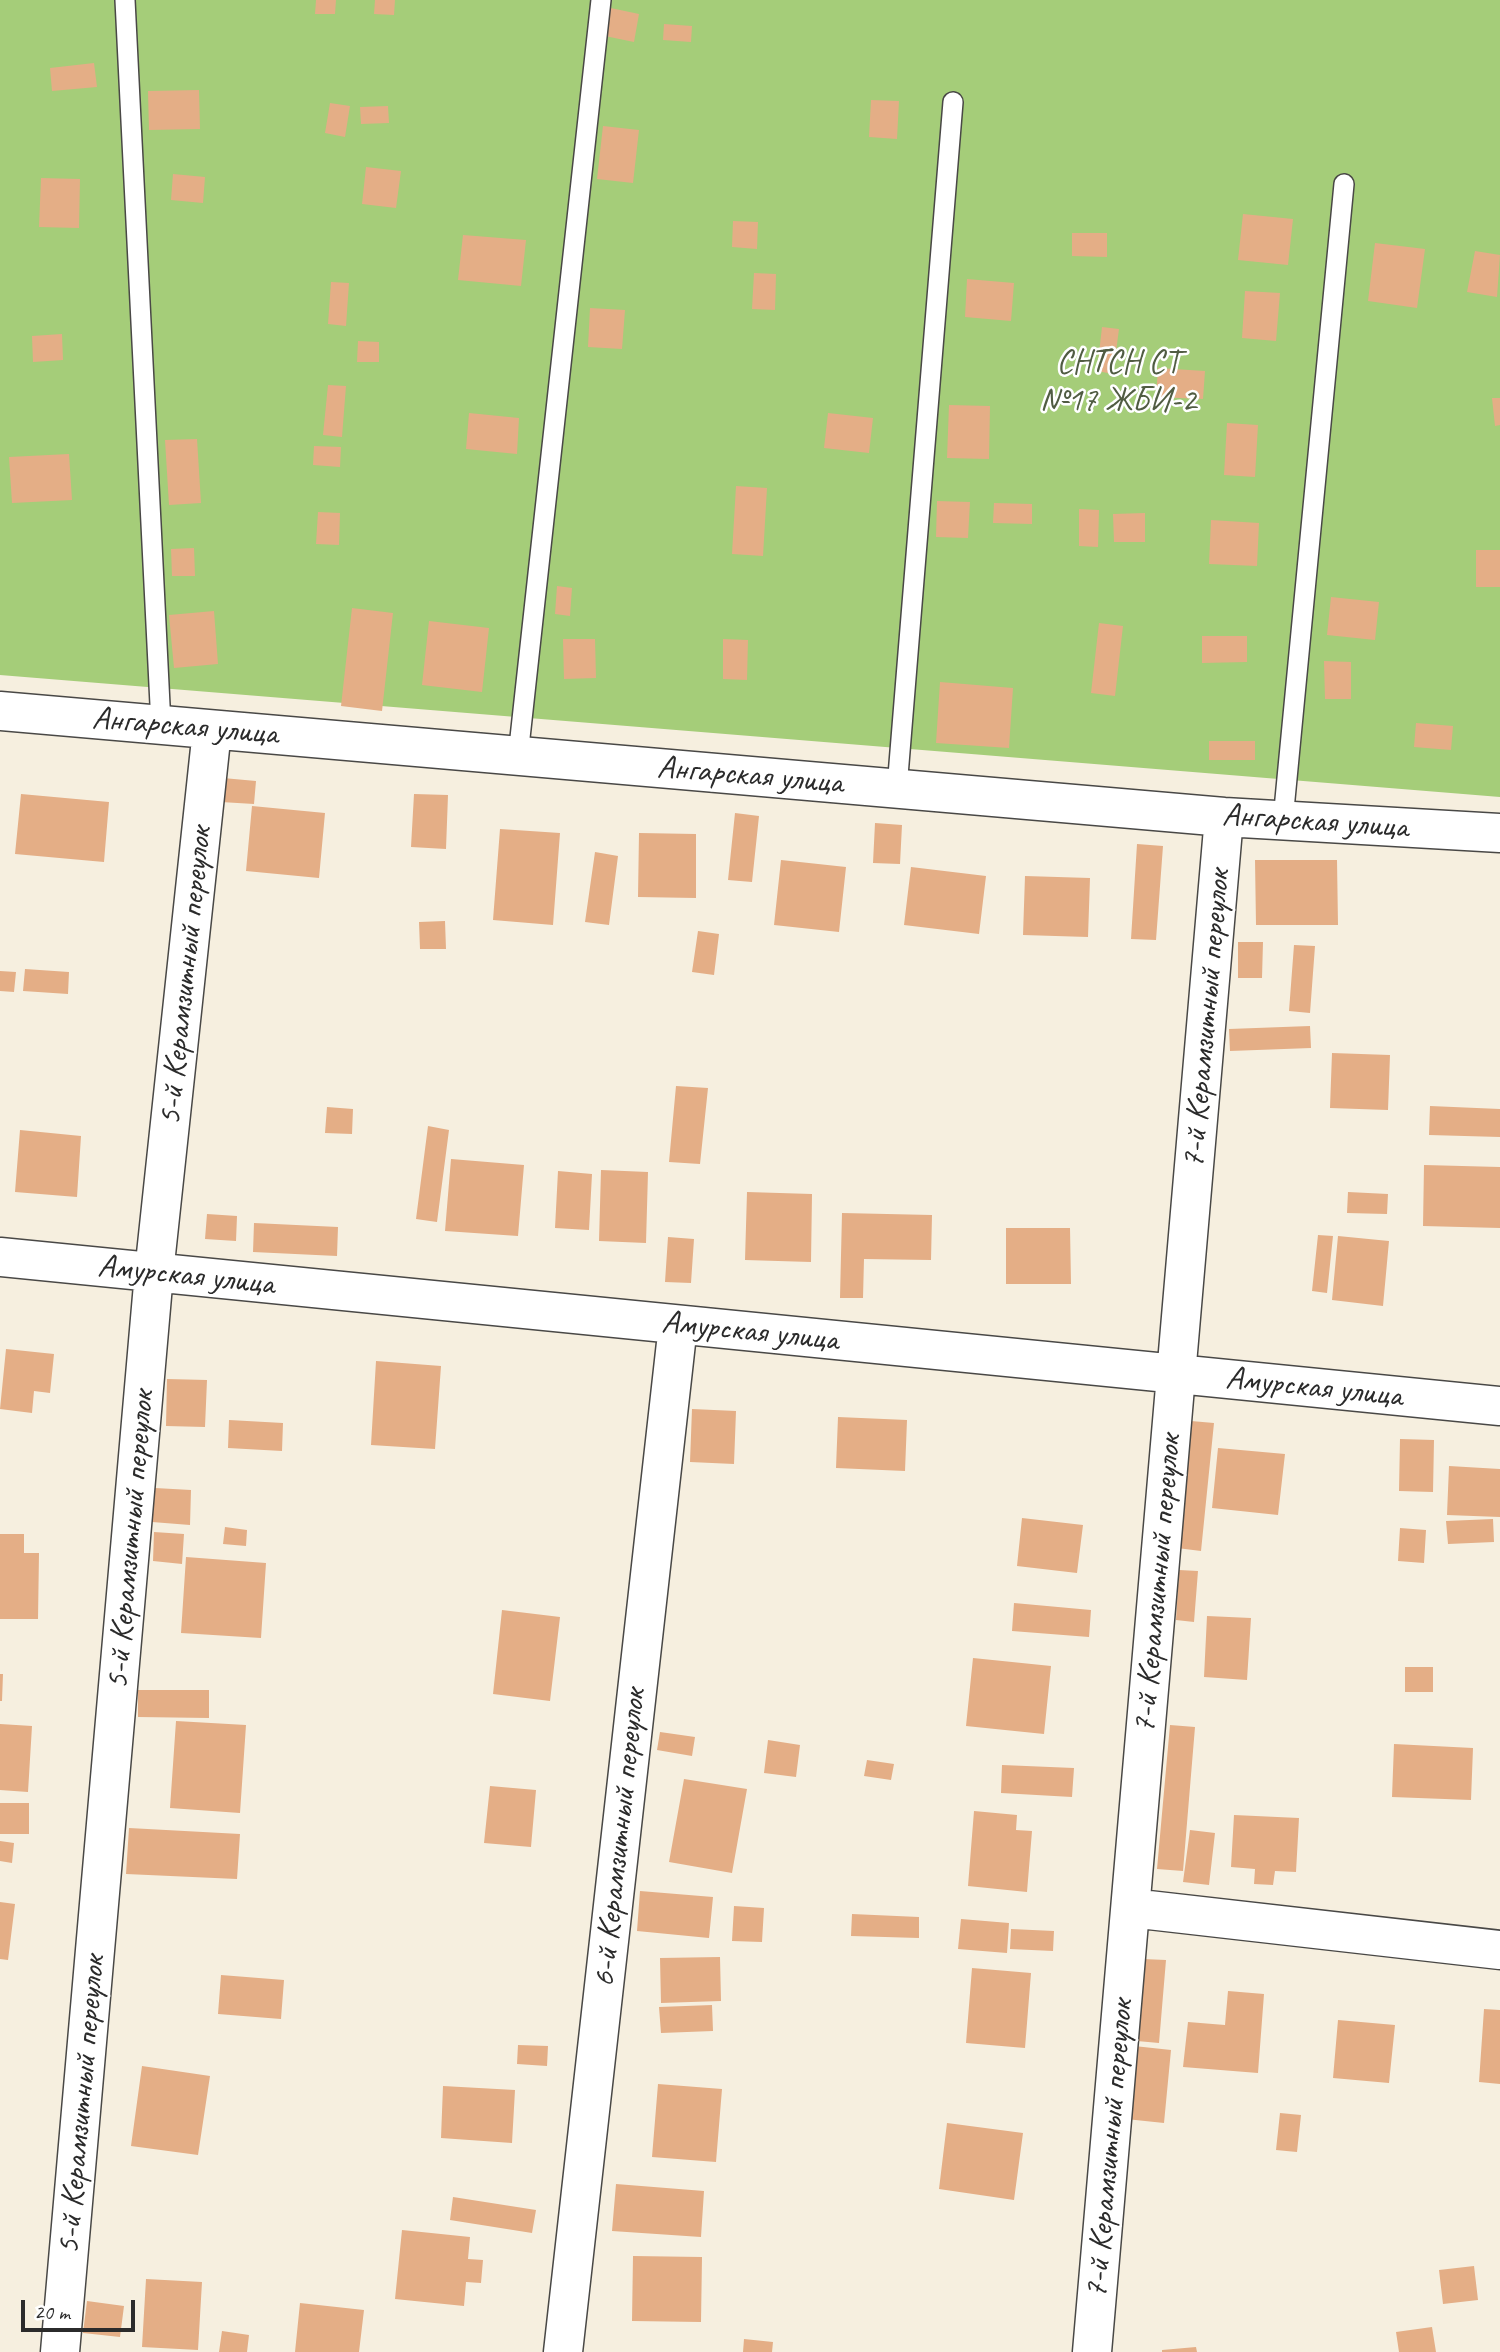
<!DOCTYPE html>
<html>
<head>
<meta charset="utf-8">
<style>
  body { margin:0 }
  #map { position:relative; width:1500px; height:2352px; overflow:hidden; background:#f6efdf; font-family:Caveat,sans-serif }
  canvas { display:block }
  .scale { position:absolute; left:21px; top:2300px; width:114px; height:32px; box-sizing:border-box; border:4px solid #2b2b2b; border-top:0; padding-left:9px; font-size:21px; line-height:24px; white-space:nowrap; color:#2b2b2b; -webkit-text-stroke:5px #fff; paint-order:stroke }
</style>
</head>
<body>
<div id="map">
<canvas width="1500" height="2352"></canvas>
<div class="scale">20 m</div>
</div>
<script>
const context = document.querySelector('canvas').getContext('2d');
context.lineJoin = 'round';
function fillPath(path, color) {
  context.fillStyle = color;
  context.fill(path, 'evenodd');
}
function trace(path, color, width, dash) {
  context.strokeStyle = color;
  context.lineWidth = width;
  context.lineCap = dash ? 'butt' : 'round';
  context.setLineDash(dash || []);
  context.stroke(path);
}
function drawText(font, color, halo, rows, align = 'center') {
  context.font = font + ' Caveat,sans-serif';
  context.lineWidth = 5;
  context.setLineDash([]);
  context.textBaseline = 'middle';
  context.strokeStyle = halo;
  context.fillStyle = color;
  for (const [text, x, y, turn = 0] of rows) {
    context.save();
    context.translate(x, y);
    context.rotate((+turn || 0) * Math.PI / 180);
    context.textAlign = isNaN(turn) ? turn : align;
    if (halo) context.strokeText(text, 0, 0);
    context.fillText(text, 0, 0);
    context.restore();
  }
}
fillPath(new Path2D(`
  M0,0h1500v797l-1500,-122z`), '#a5cd79');
fillPath(new Path2D(`
  M316,0h20l-1,14h-20z
  M375,0h20l-1,15 -20,-1z
  M606,7l33,7 -5,28 -34,-7z
  M664,24l28,2 -1,16 -28,-2z
  M94,63l3,24 -45,4 -2,-23z
  M199,90l1,39 -51,1 -1,-39z
  M871,100l28,1 -2,38 -28,-2z
  M330,103l20,3 -5,31 -20,-4z
  M388,106l1,17 -28,1 -1,-17z
  M603,126l36,4 -6,53 -36,-4z
  M366,167l35,4 -5,37 -34,-4z
  M173,174l32,3 -2,26 -32,-3z
  M41,178l39,1 -1,49 -40,-1z
  M1243,214l50,5 -5,46 -50,-5z
  M733,221l25,1 -1,27 -25,-2z
  M1072,233h35v24l-35,-1z
  M463,235l63,5 -5,46 -63,-6z
  M1375,243l50,6 -8,59 -49,-7z
  M1475,251l25,4 -3,42 -30,-5z
  M754,273l22,1 -1,36 -23,-1z
  M967,279l47,4 -3,38 -46,-4z
  M331,282l18,1 -3,43 -18,-2z
  M1245,291l35,2 -4,48 -34,-3z
  M590,308l35,2 -3,39 -34,-2z
  M1102,327l17,2 -6,45 -16,-3z
  M62,334l1,26 -30,2 -1,-26z
  M358,341l21,1v20h-22z
  M1158,368l47,3 -2,28 -47,-2z
  M328,385l18,1 -4,51 -19,-2z
  M1492,398h8v27l-5,1z
  M949,405l41,1 -1,53 -42,-1z
  M469,413l50,5 -2,36 -51,-5z
  M828,413l45,5 -4,35 -45,-5z
  M1227,423l31,2 -3,52 -31,-2z
  M197,439l4,64 -32,2 -4,-65z
  M314,446l27,1 -1,20 -27,-2z
  M69,454l3,46 -60,3 -3,-46z
  M736,486l31,2 -4,68 -31,-2z
  M937,501l33,1 -2,36 -32,-1z
  M994,503l38,1v20l-39,-1z
  M1079,509l20,1 -1,37 -19,-1z
  M318,512l22,1 -1,32 -23,-1z
  M1145,513v29h-31l-1,-28z
  M1211,520l48,3 -2,43 -48,-2z
  M194,548l1,28h-23l-1,-27z
  M1476,550h24v37h-24z
  M557,586l15,2 -2,28 -15,-2z
  M1331,597l48,5 -4,38 -48,-5z
  M352,608l41,5 -11,98 -41,-5z
  M214,611l4,53 -44,4 -5,-53z
  M429,621l60,7 -7,64 -60,-7z
  M1099,623l24,3 -8,70 -24,-3z
  M1202,636h45v26l-45,1z
  M563,639h32l1,39 -32,1z
  M723,639l25,1 -1,40 -24,-1z
  M1324,661l27,1v37h-26z
  M940,682l73,6 -4,60 -73,-5z
  M1416,723l37,3 -2,24 -37,-3z
  M1209,741h46v19h-46z
  M223,778l33,3 -2,23 -33,-2z
  M21,794l88,8 -5,60 -89,-8z
  M414,794l34,1 -2,54 -35,-2z
  M252,806l73,7 -6,65 -73,-7z
  M735,813l24,3 -7,66 -24,-2z
  M875,823l27,2 -2,39 -27,-1z
  M500,829l60,4 -7,92 -60,-5z
  M639,833l57,1v64l-58,-1z
  M1137,844l26,2 -7,94 -25,-1z
  M595,852l23,4 -9,69 -24,-3z
  M781,860l65,7 -7,65 -65,-7z
  M1255,860h82l1,65h-82z
  M911,867l75,9 -7,58 -75,-9z
  M1025,876l65,2 -2,59 -65,-2z
  M445,921l1,28h-26l-1,-27z
  M698,931l21,3 -5,41 -22,-3z
  M1238,942h25l-1,36h-24z
  M1294,945l21,1 -5,67 -21,-2z
  M25,969l44,3 -1,22 -45,-3z
  M0,971l16,1 -2,20 -14,-1z
  M1310,1026l1,22 -81,3 -1,-22z
  M1332,1053l58,2 -2,55 -58,-2z
  M676,1086l32,2 -8,76 -31,-2z
  M1430,1106l70,3v28l-71,-2z
  M327,1107l26,2 -1,25 -27,-1z
  M428,1126l21,4 -12,92 -21,-3z
  M20,1130l61,6 -4,61 -62,-5z
  M451,1159l73,6 -6,71 -73,-5z
  M1424,1165l76,2v61l-77,-2z
  M601,1170l47,2 -2,71 -47,-2z
  M558,1171l34,3 -3,56 -34,-2z
  M747,1192l65,2 -1,68 -66,-2z
  M1348,1192l40,2 -1,20 -40,-1z
  M842,1213l90,2 -1,45 -67,-1 -1,39h-23z
  M207,1214l30,2 -1,25 -31,-2z
  M254,1223l84,4 -1,29 -84,-4z
  M1006,1228h64l1,56h-65z
  M1318,1235l15,1 -6,57 -15,-2z
  M1338,1236l51,5 -6,65 -51,-6z
  M668,1237l26,2 -3,44 -26,-1z
  M6,1349l48,5 -4,39 -16,-2 -2,22 -32,-4z
  M376,1361l65,5 -6,83 -64,-4z
  M167,1379l40,1 -2,47 -39,-1z
  M692,1409l44,2 -2,53 -44,-2z
  M838,1417l69,3 -2,51 -69,-3z
  M229,1420l54,3 -1,28 -54,-3z
  M1191,1421l23,2 -13,128 -24,-3z
  M1400,1439l34,1 -1,52 -34,-1z
  M1218,1448l67,6 -7,61 -66,-7z
  M1449,1466l51,3v48l-53,-2z
  M155,1488l36,2 -1,35 -38,-3z
  M1022,1518l61,7 -6,48 -60,-7z
  M1493,1519l1,23 -46,2 -2,-23z
  M225,1527l22,3 -1,16 -23,-2z
  M1400,1528l26,2 -2,33 -26,-2z
  M154,1532l30,2 -2,30 -29,-3z
  M0,1534h24v19h15l-1,66h-38z
  M186,1557l80,6 -5,75 -80,-5z
  M1179,1570l19,1 -4,51 -18,-2z
  M1014,1603l77,7 -2,27 -77,-6z
  M502,1610l58,7 -10,84 -57,-7z
  M1207,1616l44,2 -4,62 -43,-3z
  M973,1658l78,8 -7,68 -78,-8z
  M1405,1667h28v25h-28z
  M0,1674h3l-1,27h-2z
  M138,1690h71v28l-71,-1z
  M176,1721l70,4 -6,88 -70,-5z
  M0,1724l32,2 -4,66 -28,-2z
  M1170,1725l25,2 -12,144 -26,-2z
  M660,1732l35,5 -3,19 -35,-6z
  M768,1740l32,5 -4,32 -32,-4z
  M1394,1744l79,4 -2,52 -79,-3z
  M867,1760l27,4 -3,16 -27,-4z
  M1002,1765l72,3 -2,29 -71,-4z
  M684,1779l63,10 -15,84 -63,-11z
  M490,1786l46,4 -5,57 -47,-4z
  M0,1803h29v31h-29z
  M974,1811l43,4 -1,15 16,1 -5,61 -59,-6z
  M1234,1815l65,3 -3,54 -21,-1 -2,14 -19,-1 1,-15 -24,-2z
  M129,1828l111,6 -3,45 -111,-5z
  M1190,1830l25,3 -6,52 -26,-3z
  M0,1841l14,2 -2,20 -12,-2z
  M640,1891l73,6 -4,41 -72,-7z
  M0,1902l15,2 -7,56 -8,-1z
  M734,1906l30,2 -2,34 -30,-1z
  M852,1914l67,3v21l-68,-2z
  M961,1919l48,4 -2,30 -49,-4z
  M1011,1929l43,2 -1,20 -43,-2z
  M720,1957l1,44 -60,2 -1,-45z
  M1143,1959l23,1 -7,83 -22,-2z
  M972,1968l59,5 -6,75 -59,-5z
  M221,1975l63,5 -3,39 -63,-5z
  M1228,1991l36,3 -6,79 -75,-6 5,-45 37,3z
  M712,2005l1,26 -52,2 -2,-26z
  M1484,2009l16,1v74l-21,-2z
  M1338,2020l57,5 -6,58 -56,-5z
  M518,2045l30,1 -1,20 -30,-2z
  M1134,2046l37,4 -7,73 -38,-4z
  M142,2066l68,10 -12,79 -67,-9z
  M658,2084l64,5 -6,73 -64,-5z
  M443,2086l72,4 -3,53 -71,-5z
  M1280,2113l21,2 -4,37 -21,-2z
  M947,2123l76,10 -9,67 -75,-11z
  M616,2184l88,7 -3,46 -89,-6z
  M453,2197l83,13 -4,23 -82,-13z
  M402,2230l68,7 -2,22 15,1 -2,23 -15,-1 -2,24 -69,-7z
  M633,2256l69,1 -1,65 -69,-1z
  M1474,2266l4,34 -35,4 -4,-34z
  M146,2279l56,3 -4,68 -56,-3z
  M87,2301l37,5 -4,31 -37,-4z
  M300,2303l64,7 -5,42h-64z
  M1432,2327l4,25h-37l-3,-20z
  M222,2331l27,4 -2,17h-28z
  M744,2339l29,3 -1,10h-29z
  M1196,2347l1,5h-35v-2z`), '#e4ae86');
const lane = new Path2D(`
  M125,0l36,725
  M518,756l83,-756
  M897,788l56,-686
  M1283,820l61,-636`);
const street = new Path2D(`
  M0,711l1224,106 276,16
  M0,1257l1500,149
  M1131,1908l369,42
  M60,2352l94,-1079 58,-543
  M563,2352l115,-1027
  M1092,2352l132,-1535`);
trace(lane, '#494846', 22);
trace(street, '#494846', 41);
trace(lane, '#fff', 19);
trace(street, '#fff', 38);
drawText('33px', '#505c42', '#fff', [
  ["СНТСН СТ",1118,363],
  ["№17 ЖБИ-2",1118,401]
]);
drawText('33px', '#2b2b2b', '#fff', [
  ["Ангарская улица",185,727,5],
  ["Ангарская улица",750,776,5],
  ["Ангарская улица",1315,822,4],
  ["5-й Керамзитный переулок",186,976,-84],
  ["7-й Керамзитный переулок",1207,1019,-85],
  ["Амурская улица",186,1276,6],
  ["Амурская улица",750,1332,6],
  ["Амурская улица",1314,1388,6],
  ["5-й Керамзитный переулок",131,1540,-85],
  ["7-й Керамзитный переулок",1158,1584,-85],
  ["6-й Керамзитный переулок",620,1838,-84],
  ["5-й Керамзитный переулок",82,2105,-85],
  ["7-й Керамзитный переулок",1110,2149,-85]
]);
</script>
</body>
</html>
